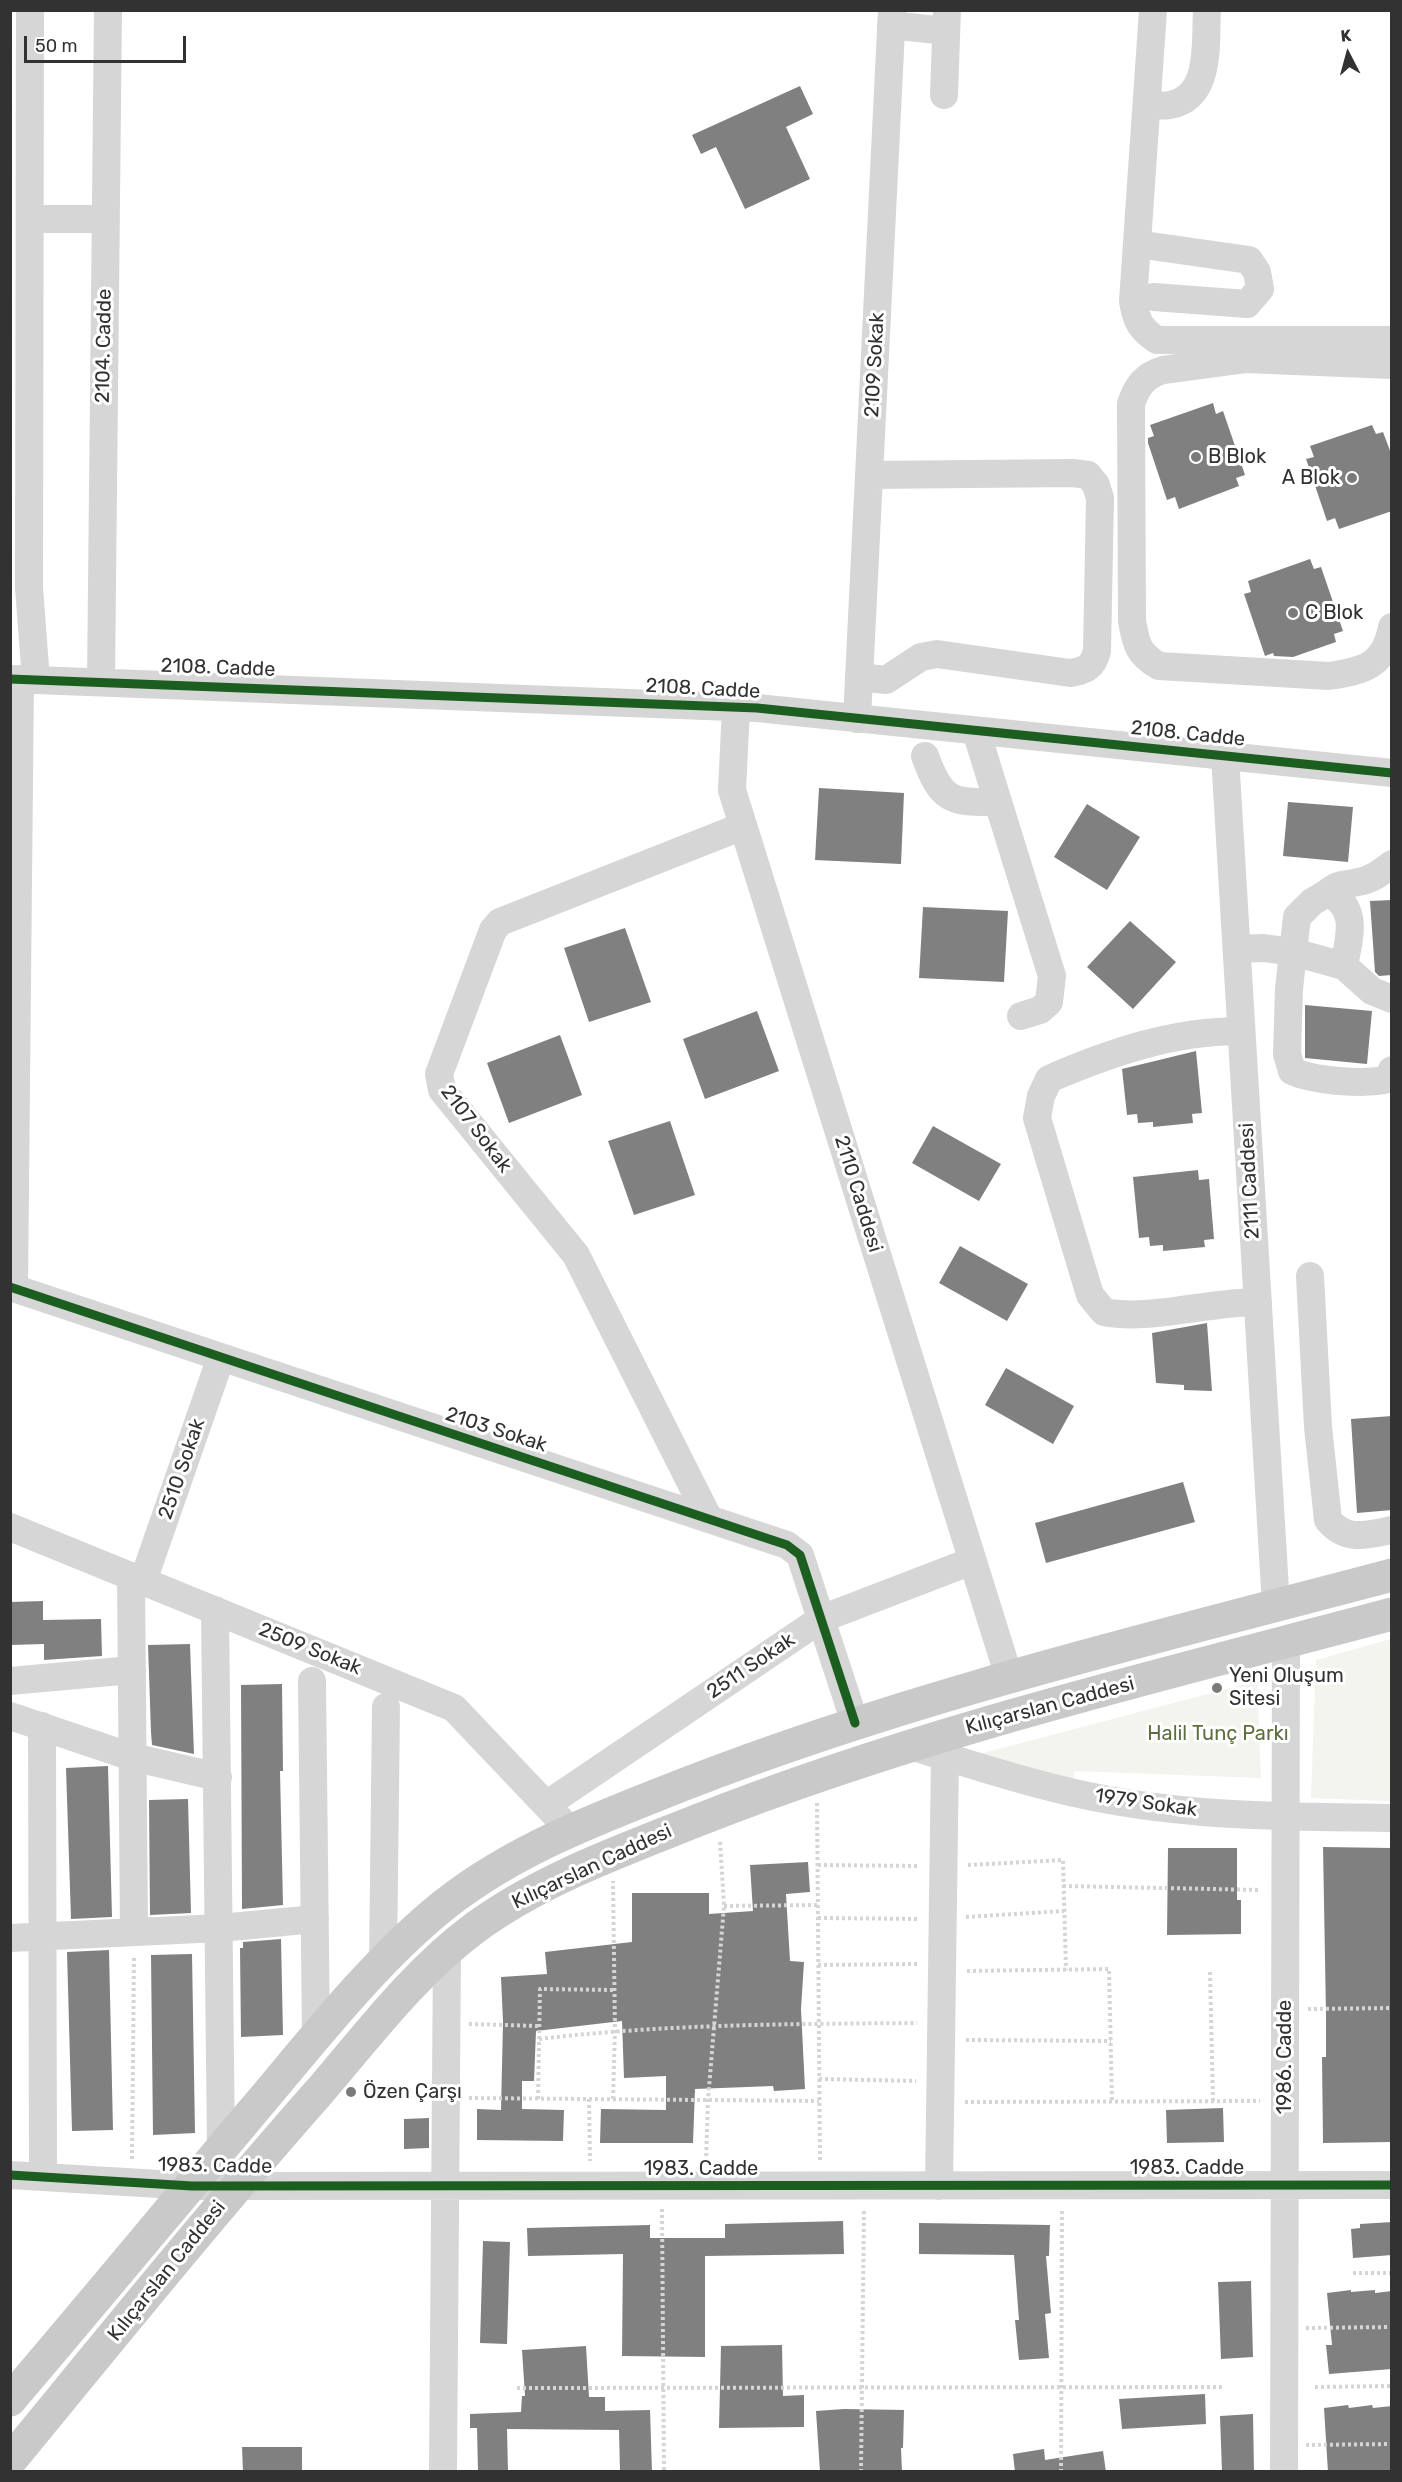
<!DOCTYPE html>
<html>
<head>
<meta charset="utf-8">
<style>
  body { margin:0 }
  #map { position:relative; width:1402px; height:2482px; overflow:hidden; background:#fff; font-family:Rubik,sans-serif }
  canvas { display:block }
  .frame { position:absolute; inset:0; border:12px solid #323232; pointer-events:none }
  .north { position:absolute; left:1318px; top:24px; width:60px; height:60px; -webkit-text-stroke:4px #fff; paint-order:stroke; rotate:354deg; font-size:16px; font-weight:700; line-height:24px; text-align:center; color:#323232 }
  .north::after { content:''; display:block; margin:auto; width:21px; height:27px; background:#323232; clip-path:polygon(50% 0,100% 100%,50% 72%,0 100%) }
  .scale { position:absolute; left:24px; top:36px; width:162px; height:27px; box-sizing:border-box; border:3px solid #323232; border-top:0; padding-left:8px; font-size:18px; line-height:21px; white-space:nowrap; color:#323232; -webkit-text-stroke:4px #fff; paint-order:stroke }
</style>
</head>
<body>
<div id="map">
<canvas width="1402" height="2482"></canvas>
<div class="frame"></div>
<div class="north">K</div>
<div class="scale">50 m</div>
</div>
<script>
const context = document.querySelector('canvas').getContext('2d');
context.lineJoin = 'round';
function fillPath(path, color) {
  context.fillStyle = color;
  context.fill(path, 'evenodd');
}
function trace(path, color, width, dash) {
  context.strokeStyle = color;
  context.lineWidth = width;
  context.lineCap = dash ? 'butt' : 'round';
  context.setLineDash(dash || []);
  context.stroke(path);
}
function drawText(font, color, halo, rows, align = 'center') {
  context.font = font + ' Rubik,sans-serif';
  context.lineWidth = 6;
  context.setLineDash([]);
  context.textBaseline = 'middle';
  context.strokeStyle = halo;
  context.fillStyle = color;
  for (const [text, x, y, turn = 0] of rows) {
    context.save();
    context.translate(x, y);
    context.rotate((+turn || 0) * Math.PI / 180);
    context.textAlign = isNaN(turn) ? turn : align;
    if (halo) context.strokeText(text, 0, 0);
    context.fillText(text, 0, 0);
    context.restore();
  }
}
fillPath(new Path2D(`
  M1391,1639v162l-80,-3 5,-138z
  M1257,1681l4,97 -187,-7v12l-102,-27z`), '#f2f4ed');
fillPath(new Path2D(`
  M800,86l13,28 -27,13 24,52 -65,30 -29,-62 -15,7 -9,-19z
  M1213,403l3,11 7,-3 22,64 -9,3 3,8 -60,23 -4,-12 -8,3 -19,-57v-5l6,-2 -4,-11z
  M1372,425l4,9 7,-2 9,24v55l-53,18 -4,-11 -8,3 -21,-62 8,-2 -4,-11z
  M1310,559l4,10 7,-2 22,64 -9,3 2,8 -43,15 -19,-1 -1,-3 -8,3 -21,-62 7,-2 -3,-11z
  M819,788l85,5 -3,71 -86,-4z
  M1288,802l65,5 -5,55 -65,-6z
  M1087,804l53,33 -33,53 -53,-33z
  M1392,900v75l-13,1 -4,-4 -5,-71z
  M923,907l85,4 -4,71 -85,-4z
  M1130,921l46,41 -43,47 -46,-42z
  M625,928l26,74 -62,20 -25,-74z
  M1305,1005l67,6 -5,53 -62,-6z
  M757,1011l22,60 -74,28 -22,-60z
  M560,1035l22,60 -73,28 -22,-60z
  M1196,1051l6,62 -10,1 1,9 -40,4v-5l-15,1 -1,-9 -10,1 -5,-46z
  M670,1121l25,74 -61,20 -26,-74z
  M933,1126l68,38 -22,37 -67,-38z
  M1198,1170l1,10 10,-1 5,60 -10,1 1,7 -42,4v-6l-13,1 -1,-9 -10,1 -6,-61z
  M960,1246l68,38 -21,37 -68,-38z
  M1207,1323l5,68 -28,-1v-5l-28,-2 -4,-50z
  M1006,1368l68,38 -21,38 -68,-39z
  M1392,1416v94l-35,3 -6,-94z
  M1183,1482l12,40 -149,41 -11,-40z
  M43,1601v19l58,-1 1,37 -58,4v-16l-34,1v-43z
  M190,1644l1,29 3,81 -42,-9 -1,-13 -3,-87z
  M282,1684l1,87h-3l3,134 -41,4 -1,-224z
  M108,1766l4,151 -41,2 -5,-151z
  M188,1799l3,114 -41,2 -1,-115z
  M1323,1847l69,1v294l-69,1 -1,-86h4v-42z
  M1168,1848h69v52h4v34l-74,1z
  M808,1862l2,30 -24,2 4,67 14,1 -3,47 4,80 -31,2 -1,-5 -78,3 -2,54h-93l1,-34 65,1v-34l-42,2 -2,-57 -86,10 -2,50h-12v28l42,1 -1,31 -86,-1v-31l24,1 2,-88 -2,-45 46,-3 -2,-22 87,-10v-49h77v21l44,-3 -3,-46z
  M281,1939l2,96 -42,2 -1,-89h3v-6z
  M109,1950l4,180 -41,1 -5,-179z
  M192,1954l3,179 -42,2 -2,-180z
  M1223,2108l1,34 -57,1 -1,-33z
  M429,2118v30l-25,1v-30z
  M843,2221l1,33 -139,2v101l-83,-1 1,-102 -95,2 -1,-28 123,-3v13h75v-14z
  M1392,2222v33l-39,3 -2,-29 9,-1v-4z
  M919,2223l131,2 -1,31h-3l5,57 -6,1 4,44 -30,2 -4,-40h4l-5,-65 -95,-1z
  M483,2241l27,1 -3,102 -27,-1z
  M1251,2281l2,76 -32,2 -3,-77z
  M1351,2290v2l24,-2v3l17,-2v78l-63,5 -3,-29h6l-5,-52z
  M782,2345l1,51 21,-1v32l-85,1 2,-82z
  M586,2346l3,51h16v14l45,-1 2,62h-32l-1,-42 -112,-1 1,43h-30l-1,-44h-7v-14l51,-2 1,-16h3l-3,-46z
  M1205,2394l1,30 -84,5 -3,-30z
  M1348,2405l1,3 23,-3 1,3 19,-2v66h-64l-4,-64z
  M844,2409l60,1 -1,38h-2l1,24h-82l-4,-61z
  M1253,2414l1,58h-32l-2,-56z
  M242,2447h60v25h-59z
  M1044,2449l1,11 58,-9 3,21h-91l-2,-18z`), '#808080');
trace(new Path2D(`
  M817,1803l3,359
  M818,1865l101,1
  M968,1865l95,-5 3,110
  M1063,1886l198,4
  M724,1906l94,-1
  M966,1917l98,-6
  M818,1918l102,1
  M818,1965l102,-1
  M967,1971l142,-2 3,132
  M1210,1972l3,129
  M1308,2009l84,-1
  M469,2024l70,2
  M539,2039c126,-15 251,-15 378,-16
  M966,2040l145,1
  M819,2079l97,2
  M469,2098l350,3
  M538,2099l2,-110 74,1
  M589,2099l1,62
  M613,2099l2,-69 -2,-149
  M965,2102l295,-1
  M132,2159l2,-203
  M706,2162l2,-62 16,-194 -4,-66
  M662,2209l2,263
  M1353,2273h39
  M1306,2328l86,-1
  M1315,2387l77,-1
  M517,2388l705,-1
  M1306,2445l86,-1
  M861,2472l3,-264
  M1061,2472l1,-264`), '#d5d5d5', 4, [3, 3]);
trace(new Path2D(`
  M30,10l-1,578 7,92
  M1153,10l-20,291c3,19 7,28 24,39h235
  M891,25l54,6
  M944,95l3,-85
  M1147,104c7,0 16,3 23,1 42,-8 35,-62 37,-95
  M30,219h76
  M1137,244l112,16 8,12 3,17 -13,15 -93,-7
  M1392,365l-147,-6 -82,11c-19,6 -26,16 -32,34l1,217c4,23 6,33 27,45l170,10c34,-5 56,-10 63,-49
  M859,677l27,3 35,-23 16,-3 133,19c15,-2 23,-6 27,-22l3,-153 -4,-13 -8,-10 -15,-2 -203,2
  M10,679l747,29 635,65
  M101,681l7,-671
  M736,708l-4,82 277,887
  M857,719l35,-709
  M976,731l76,245 -3,26 -9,8 -19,6
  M925,756c16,44 25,47 71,46
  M1225,756l51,850
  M1327,893c14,-11 15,-7 31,-11 14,-2 23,-10 34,-18
  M1237,949l27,-1 29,4 51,14 28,25 20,8
  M1344,966c5,-28 16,-60 -17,-73l-15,9 -15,15 -8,72 -2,65 5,17c22,10 73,14 97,8l3,-9
  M1241,1031c-67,0 -130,21 -192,48l-8,17 -4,22 53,177 14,17c45,9 105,-10 154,-10
  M1310,1276l8,151 10,93c18,22 39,15 64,10
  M10,1287l777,258 13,10 55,168
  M14,1288l6,-609
  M709,1519l-133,-264 -134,-165 -3,-16 54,-144 7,-8 243,-96
  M10,1527l444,181 115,121
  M131,1576l3,356
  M143,1581l78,-224
  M215,1610l6,539
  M10,1681l122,-11
  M312,1681l4,355
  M10,1716l122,41 86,20
  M42,1726l1,451
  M907,1745c67,20 134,43 202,55 93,17 189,17 283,18
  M546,1805l275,-186 151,-58
  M10,1938l210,-10 95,-9
  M383,1962l3,-255
  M10,2175l182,11 1200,-1
  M939,2186l6,-430
  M443,2472l4,-521
  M1284,2472l2,-830`), '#d6d6d6', 28);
trace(new Path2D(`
  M10,2400c82,-96 162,-193 243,-289 57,-67 113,-140 180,-197 74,-63 164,-95 252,-130 229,-89 469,-146 707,-209
  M10,2461c102,-124 203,-249 309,-369 49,-57 97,-121 157,-165 66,-48 145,-76 220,-106 225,-89 462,-145 696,-207`), '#c9c9c9', 33);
trace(new Path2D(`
  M10,679l747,29 635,65
  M10,1287l777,258 13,10 55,168
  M10,2175l182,11 1200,-1`), '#1b5e20', 9);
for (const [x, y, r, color] of [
  [1196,457,6,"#7a7a7a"],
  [1352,478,6,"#7a7a7a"],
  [1293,613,6,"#7a7a7a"],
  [1217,1688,6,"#7a7a7a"],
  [351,2092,6,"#7a7a7a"]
]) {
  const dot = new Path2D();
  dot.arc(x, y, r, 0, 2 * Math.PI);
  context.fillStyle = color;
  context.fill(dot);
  trace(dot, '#fff', 2);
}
drawText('20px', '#323232', '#fff', [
  ["2104. Cadde",104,346,-89],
  ["2109 Sokak",875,365,-87],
  ["2108. Cadde",218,668,2],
  ["2108. Cadde",703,689,3],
  ["2108. Cadde",1188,734,6],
  ["2107 Sokak",476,1129,53],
  ["2111 Caddesi",1250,1181,-93],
  ["2110 Caddesi",858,1194,73],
  ["2103 Sokak",496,1430,18],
  ["2510 Sokak",182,1469,-71],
  ["2509 Sokak",310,1649,22],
  ["2511 Sokak",751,1666,-34],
  ["Kılıçarslan Caddesi",1050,1706,-15],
  ["1979 Sokak",1146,1803,8],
  ["Kılıçarslan Caddesi",592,1867,-25],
  ["1986. Cadde",1285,2057,-90],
  ["1983. Cadde",215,2166,1],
  ["1983. Cadde",1187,2168],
  ["1983. Cadde",701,2169],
  ["Kılıçarslan Caddesi",167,2271,-51]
]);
drawText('20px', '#323232', '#fff', [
  ["B Blok",1208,457],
  ["A Blok",1340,478,"right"],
  ["C Blok",1305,613],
  ["Yeni Oluşum",1229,1676],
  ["Sitesi",1229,1699],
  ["Özen Çarşı",363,2092]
], 'left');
drawText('20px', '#5e6f3f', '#fff', [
  ["Halil Tunç Parkı",1218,1734]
]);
</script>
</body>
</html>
